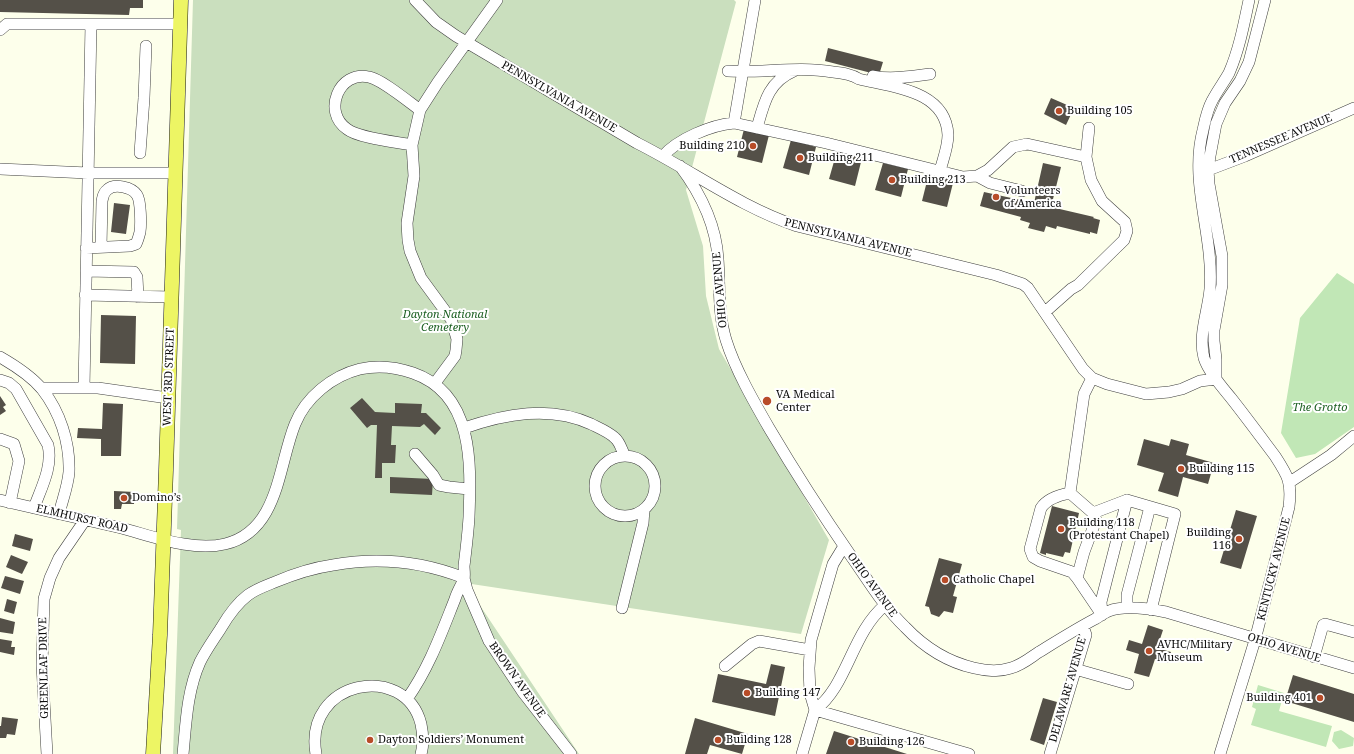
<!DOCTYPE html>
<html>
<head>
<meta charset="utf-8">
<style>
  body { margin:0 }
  canvas { display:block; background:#fdffeb }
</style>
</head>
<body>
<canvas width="1354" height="754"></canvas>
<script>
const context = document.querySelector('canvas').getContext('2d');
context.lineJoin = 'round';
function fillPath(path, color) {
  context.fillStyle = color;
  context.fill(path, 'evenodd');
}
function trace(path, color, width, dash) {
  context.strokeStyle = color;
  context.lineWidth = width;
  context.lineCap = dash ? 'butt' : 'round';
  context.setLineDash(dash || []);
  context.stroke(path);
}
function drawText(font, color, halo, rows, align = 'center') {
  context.font = font + ' "Noto Serif",serif';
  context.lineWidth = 4;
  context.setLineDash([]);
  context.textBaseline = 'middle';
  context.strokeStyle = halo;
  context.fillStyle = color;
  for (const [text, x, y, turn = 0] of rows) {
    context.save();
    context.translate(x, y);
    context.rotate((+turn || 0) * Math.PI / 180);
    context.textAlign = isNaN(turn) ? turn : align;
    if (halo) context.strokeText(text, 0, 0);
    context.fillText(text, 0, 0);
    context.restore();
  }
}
fillPath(new Path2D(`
  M1337,273l17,11v143l-39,27 -19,4 -15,-25 19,-115z
  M1258,685l26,8 -5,18 53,15 -6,21 -75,-22 5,-16 -4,-2z
  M1341,730l13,8 -1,8 -14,3 -7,-8 2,-9z`), '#c1e7b6');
fillPath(new Path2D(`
  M193,0h541l2,2 -50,188 17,56 3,50 13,53 110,191 -28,94 -336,-51 114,171h-406l8,-224 -4,-1z`), '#cadfbe');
fillPath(new Path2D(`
  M0,0h143v8h-13l-1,7 -129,-3z
  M828,48l55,14 -4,13 -54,-14z
  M1051,98l23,10 -8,17 -22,-11z
  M744,129l25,6 -7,28 -25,-6z
  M791,140l25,7 -7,28 -26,-7z
  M837,151l25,7 -7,28 -26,-7z
  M883,163l25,6 -7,28 -26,-7z
  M1043,163l18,4 -10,40 43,10 -1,1 7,2 -3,14 -7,-2v2l-33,-8 -1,3 -10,-3 -2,6 -16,-4 2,-5 -10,-3 1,-3 -41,-11 4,-14 50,11z
  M929,173l25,6 -7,28 -25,-6z
  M114,203l16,2 -4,29 -15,-2z
  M101,315l35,1 -1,48 -35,-1z
  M0,396l6,9 -3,2 3,4 -6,4z
  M362,398l13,14 20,1v-10l27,1 -1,9h5l15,15 -6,7 -11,-11 -4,3 -28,-1 -1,19h5l-1,18h-13v15h-7l2,-53h-6l-4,3 -17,-20z
  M103,403l20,1 -2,52h-20v-17l-24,-1 1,-10 24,1z
  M1144,439l25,7 2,-7 18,5 -3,11 28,8 -6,21 -25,-7 -5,20 -20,-6 6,-18 -27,-8z
  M390,477l43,2 -1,16 -42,-2z
  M114,491l21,1 -1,12h-12l-1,5h-7z
  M1052,506l27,7 -9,40 -5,-1 -2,5 -17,-4v2l-6,-2z
  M1236,510l21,6 -16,53 -21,-6z
  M15,534l18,5 -3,12 -18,-5z
  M11,555l17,7 -6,12 -16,-7z
  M939,558l23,6 -9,32 4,1 -4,16 -9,-2 -5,6 -8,-3 -2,-7 -4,-1z
  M5,576l19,5 -4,13 -19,-6z
  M7,599l10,3 -3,12 -10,-3z
  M0,618l15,4 -2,12 -13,-2z
  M1148,625l15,5 -6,18 14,4 -3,11 -13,-4 -6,18 -15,-4 5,-19 -13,-4 3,-10 13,4z
  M0,639l12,2 -1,6h4l-1,8 -14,-3z
  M771,664l14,3 -10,49 -63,-14 6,-28 48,10z
  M1293,675l61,19v28l-69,-21z
  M1043,698l14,4 -13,43 -14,-5z
  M2,717l16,2 -3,16 -8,-1 -1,4h-6v-12h1z
  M695,718l53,16 -6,20 -32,-9 -3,9h-22z
  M834,731l73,23h-81z`), '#545048');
const minor = new Path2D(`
  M415,0l21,22 20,14 181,107c54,27 103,64 160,83l199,49 27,9 5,4 55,81 9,9 15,6 39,10 23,-2 13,-3 18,-8 16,-2
  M0,30l7,-6h174
  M728,71c35,2 70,-5 105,1 10,1 18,2 26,7 33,8 87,11 89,56 0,12 -5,24 -8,36
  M873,76c18,4 39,0 57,-2
  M734,123l21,-123
  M757,128c7,-25 11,-46 37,-57
  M412,145c-15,-3 -54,-7 -65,-16 -25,-17 -8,-59 22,-52 12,2 40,25 51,33
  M140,153l4,-55 2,-52
  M663,156c15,-17 48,-31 71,-33l92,20 137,34 14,-1 11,-6 25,-23 14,-3 59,13
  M680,166c21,28 36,58 38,93 2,28 0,55 8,81 9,29 28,62 43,88 26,44 53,86 82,128 17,24 32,50 54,71 19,20 43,35 69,41 12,3 25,4 37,0 11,-3 19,-10 28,-16 18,-11 37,-23 56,-33 5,-3 9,-6 14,-8 15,-6 42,-2 57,1l188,56
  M0,169l88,4h87
  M1203,172l42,-16 109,-48
  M977,176l13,7 32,8
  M86,248l44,-2 6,-2c2,-4 3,-8 4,-12 1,-7 1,-31 -3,-37 -5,-8 -23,-12 -30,-5 -4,3 -4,7 -5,11l-1,46
  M86,271l48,1 3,5 1,20
  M85,295l86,2
  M1045,312l26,-23 7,-4 46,-45 3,-9 -2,-9 -23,-21 -11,-21 -5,-23 3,-29
  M0,357c14,8 31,19 42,32 18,23 28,53 27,83 -1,14 -7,29 -10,42
  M1092,378l-8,16 -14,99 23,20 3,7 -12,32 -7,26 25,37
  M1216,378v-19l-2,-18v-11l8,-45v-29l-13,-72 -1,-14 2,-14 6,-32 9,-21 15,-22 9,-19 16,-62
  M0,380l9,3 7,6 32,56c5,22 -7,43 -14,63
  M435,383l20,-27 1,-6 1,-11 -6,-20 -30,-41 -11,-27 -2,-11 -1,-17 7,-47 -2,-31 8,-35 18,-28 59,-82
  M41,388h57l70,10
  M84,388l7,-364
  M464,428c41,-14 86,-23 127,-4 8,4 18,8 24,14 5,4 7,13 10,18
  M0,439l14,5 5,17 -9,42
  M415,454l18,21 6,10 10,2 20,2
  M595 486a30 30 0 1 1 60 0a30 30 0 1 1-60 0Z
  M1290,482l41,-27 23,-19
  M1070,493c-11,2 -23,6 -29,15l-11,41 3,8 7,4 32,11 5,6
  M0,500c39,9 78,18 117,27 33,8 74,25 108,17 54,-13 53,-78 70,-120 11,-27 37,-48 65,-55 18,-4 36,-2 53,4 61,21 58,91 56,144 -1,17 -3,33 -5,49 0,4 1,9 0,13 -3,7 -7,13 -9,20 -14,35 -26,69 -48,100
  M1093,513l34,-13 48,14 -24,96
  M844,546l-11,18 -22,76 -2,28 1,25 5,17 154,44
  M464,578l3,12 22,51 33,50 49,63
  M622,608l21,-85 1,-14
  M1127,608v-13l23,-88
  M1102,614l-1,-12 26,-102
  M1314,657l9,-32 2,-1 29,8
  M725,666l27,-22 7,-3 51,9
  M1075,669l53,15
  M47,754l-5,-89 2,-66 6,-21 9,-20 26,-38
  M183,754c3,-31 4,-63 17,-92 6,-12 14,-23 21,-34 7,-12 15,-24 27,-33 8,-6 17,-9 27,-13 19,-8 37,-14 58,-17 45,-8 88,-4 131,13
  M316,754c-13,-74 89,-93 105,-30 2,10 3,20 0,30
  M802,754l13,-44c33,-25 36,-76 70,-105
  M1050,754l36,-119 -3,-9
  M1220,754l35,-114 34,-133c3,-25 -1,-31 -14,-51 -15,-20 -29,-39 -44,-58 -9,-11 -23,-27 -27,-40 -6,-23 4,-46 6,-69 4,-54 -21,-106 -7,-159 2,-9 4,-20 9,-29 5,-10 12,-19 17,-28 10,-23 15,-49 20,-73`);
const major = new Path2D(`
  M153,754l7,-119 6,-165 15,-470`);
trace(minor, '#3f3f3f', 12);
trace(major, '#1d1d1d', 15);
trace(minor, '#fff', 11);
trace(major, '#edf564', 14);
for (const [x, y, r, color] of [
  [1059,111,4,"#b84c28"],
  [753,146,4,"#b84c28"],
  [800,158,4,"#b84c28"],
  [892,180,4,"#b84c28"],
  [996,197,4,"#b84c28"],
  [767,401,5,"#b84c28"],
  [1181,469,4,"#b84c28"],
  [124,498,4,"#b84c28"],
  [1061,529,4,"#b84c28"],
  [1239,539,4,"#b84c28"],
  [945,580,4,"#b84c28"],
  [1149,651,4,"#b84c28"],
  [747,693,4,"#b84c28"],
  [1320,698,4,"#b84c28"],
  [370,740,4,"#b84c28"],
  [718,740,4,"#b84c28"],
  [851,742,4,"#b84c28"]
]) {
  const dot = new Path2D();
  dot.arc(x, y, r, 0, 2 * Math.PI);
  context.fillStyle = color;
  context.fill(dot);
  trace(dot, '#fff', 1.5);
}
drawText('11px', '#0c0c0c', '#fff', [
  ["PENNSYLVANIA AVENUE",559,97,30],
  ["TENNESSEE AVENUE",1281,139,-23],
  ["PENNSYLVANIA AVENUE",848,238,14],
  ["OHIO AVENUE",720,290,-95],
  ["WEST 3RD STREET",169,377,-88],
  ["ELMHURST ROAD",82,519,13],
  ["KENTUCKY AVENUE",1274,569,-76],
  ["OHIO AVENUE",872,585,54],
  ["OHIO AVENUE",1284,648,17],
  ["GREENLEAF DRIVE",44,668,-91],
  ["BROWN AVENUE",517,680,55],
  ["DELAWARE AVENUE",1068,690,-74]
]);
drawText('11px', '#0c0c0c', '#fff', [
  ["Building 105",1067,111],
  ["Building 210",745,146,"right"],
  ["Building 211",808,158],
  ["Building 213",900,180],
  ["Volunteers",1004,191],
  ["of America",1004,204],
  ["VA Medical",776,395],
  ["Center",776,408],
  ["Building 115",1189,469],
  ["Domino’s",132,498],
  ["Building 118",1069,523],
  ["(Protestant Chapel)",1069,536],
  ["Building",1231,533,"right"],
  ["116",1231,546,"right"],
  ["Catholic Chapel",953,580],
  ["AVHC/Military",1157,645],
  ["Museum",1157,658],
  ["Building 147",755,693],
  ["Building 401",1312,698,"right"],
  ["Dayton Soldiers’ Monument",378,740],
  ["Building 128",726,740],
  ["Building 126",859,742]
], 'left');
drawText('italic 11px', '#1e6124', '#fff', [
  ["Dayton National",445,315],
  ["Cemetery",445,328],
  ["The Grotto",1320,408]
]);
</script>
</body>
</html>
